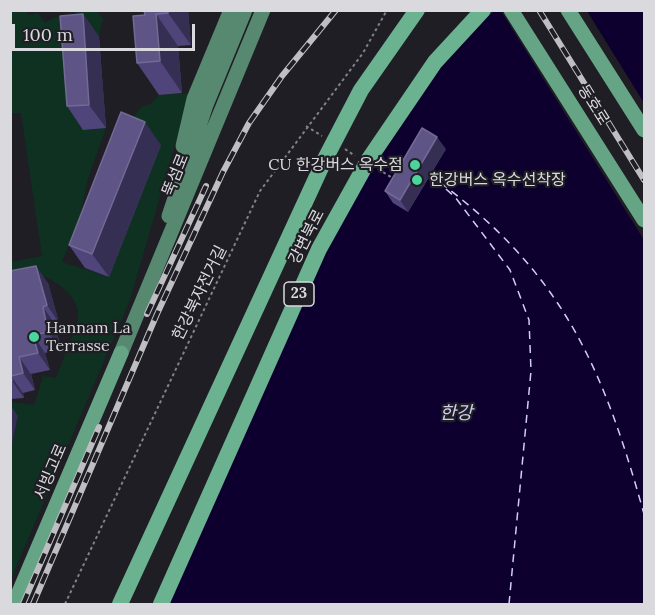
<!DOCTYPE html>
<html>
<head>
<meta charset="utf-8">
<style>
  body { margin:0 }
  #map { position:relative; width:655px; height:615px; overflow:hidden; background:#1f1e24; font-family:Lora,serif }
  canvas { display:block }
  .frame { position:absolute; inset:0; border:12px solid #dadade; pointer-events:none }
  .scale { position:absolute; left:12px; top:24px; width:183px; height:27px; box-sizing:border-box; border:3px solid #dadade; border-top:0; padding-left:8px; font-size:18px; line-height:21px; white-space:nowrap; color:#dadade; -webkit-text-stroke:4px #1f1e24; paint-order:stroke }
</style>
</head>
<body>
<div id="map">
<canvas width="655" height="615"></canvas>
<div class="frame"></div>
<div class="scale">100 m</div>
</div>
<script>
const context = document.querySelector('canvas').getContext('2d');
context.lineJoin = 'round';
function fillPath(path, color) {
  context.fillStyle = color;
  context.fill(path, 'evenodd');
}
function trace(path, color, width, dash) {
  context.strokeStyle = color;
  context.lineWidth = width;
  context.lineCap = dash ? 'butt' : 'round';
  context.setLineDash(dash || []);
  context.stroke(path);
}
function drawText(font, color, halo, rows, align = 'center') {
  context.font = font + ' Lora,"Noto Sans KR",serif';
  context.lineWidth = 4.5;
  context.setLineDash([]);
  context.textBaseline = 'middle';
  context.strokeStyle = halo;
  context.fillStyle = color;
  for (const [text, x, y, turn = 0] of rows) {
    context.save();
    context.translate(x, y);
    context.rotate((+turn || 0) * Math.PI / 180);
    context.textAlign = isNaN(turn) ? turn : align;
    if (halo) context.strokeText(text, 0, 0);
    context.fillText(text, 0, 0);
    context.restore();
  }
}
fillPath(new Path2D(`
  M11,11h14l4,4 9,-2 7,10 9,-5 21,-4 2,-3h20l6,8 -4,18 -22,2 7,91 22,-2 -18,50 -8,38 -18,46 47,15 21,-155 11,-15 10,-3 8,-9 31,-2 -60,207 -119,279 -1,-126 8,-36 -7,-2v-13l23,3 9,-29 13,2c5,-13 22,-52 22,-64 0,-18 -20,-31 -34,-38l-33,10v-24l31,-6 -21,-143h-10z`), '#0e3122');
fillPath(new Path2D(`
  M494,11h150v593h-478l180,-396 81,-125 47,-54z`), '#0d002e');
fillPath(new Path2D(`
  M501,11h86l57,92v137z`), '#1f1e24');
trace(new Path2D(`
  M509,604l22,-233 -2,-51 -19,-50 -55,-73 -25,-22c131,95 172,188 214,339`), '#d2cef3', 1.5, [8, 6]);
trace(new Path2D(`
  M306,126l16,10
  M345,149l10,7
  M378,169l16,10
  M65,604l195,-413 103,-138 24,-43`), '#818186', 2, [3, 3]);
trace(new Path2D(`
  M183,146l11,-47 37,-89
  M169,216l37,-111 39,-95
  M121,353l142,-343`), '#578870', 15);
trace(new Path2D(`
  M511,10l133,210
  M568,10l76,120
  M14,604l107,-251`), '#65a586', 15);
trace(new Path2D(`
  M120,604l204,-443 37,-71 56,-80
  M161,604l158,-355 50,-90 66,-97 48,-52`), '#6bb290', 16);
const rail = new Path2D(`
  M539,10l105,170
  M147,314l59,-128
  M23,604l76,-177
  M33,604l124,-290 66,-142 26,-49 33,-47 54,-66`);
trace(rail, '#bfbfc3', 6);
trace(rail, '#1f1e24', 4, [11]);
fillPath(new Path2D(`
  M144,10h44l3,35 -13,1 4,47 -23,2 -22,-32 8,-48z
  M83,14l16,23 7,91 -23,2 -16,-24z
  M161,145l-52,132 -24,-9 -16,-23z
  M446,149l-38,63 -15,-9 -8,-12z
  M10,271l38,12 11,40 -4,1 6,25 -16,4 5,17 -19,4 4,16 -12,3 1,5 -14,1z`), '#4f457b');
fillPath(new Path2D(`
  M168,10h20l3,35 -23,-32z
  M83,14l16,23 7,91 -17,-23z
  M156,14l22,32 4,47 -22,-32z
  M145,122l16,23 -52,132 -17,-23z
  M437,137l9,12 -38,63 -8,-12z
  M36,266l12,17 11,40 -12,-18z
  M43,307l12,17 6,25 -13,-17z
  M33,335l12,18 5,17 -12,-17z
  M19,357l12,17 4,16 -12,-17z
  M11,376l12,17 1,5 -12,-17z
  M10,405l8,11 -8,37z`), '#362f54');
const building = new Path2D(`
  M144,10h24v3l-12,1 4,47 -23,2 -4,-47 12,-1z
  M83,14l6,91 -22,1 -7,-90z
  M121,112l24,10 -53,132 -23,-9z
  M422,128l15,9 -37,63 -15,-9z
  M36,266l11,39 -4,2 5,25 -15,3 5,18 -19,4 4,16 -12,3 1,5h-2v-110z`);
fillPath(building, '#5e5586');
trace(building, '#726a94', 1.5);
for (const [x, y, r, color] of [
  [415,165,6,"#4bd49b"],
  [417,180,6,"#4bd49b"],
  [34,337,6,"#4bd49b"]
]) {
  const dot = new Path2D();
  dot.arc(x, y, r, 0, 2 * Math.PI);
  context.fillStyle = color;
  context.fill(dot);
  trace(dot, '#1f1e24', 2);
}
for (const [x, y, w] of [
  [299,294,30]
]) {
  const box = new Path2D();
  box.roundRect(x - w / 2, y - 12, w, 24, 4.5);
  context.fillStyle = '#1f1e24';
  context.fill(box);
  trace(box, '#dadade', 1.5);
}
drawText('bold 15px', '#dadade', null, [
  ["23",299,294]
]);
drawText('16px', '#dadade', '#1f1e24', [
  ["동호로",593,105,58],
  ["뚝섬로",176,175,-68],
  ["강변북로",307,237,-63],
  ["한강북자전거길",200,293,-64],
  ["서빙고로",51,472,-67]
]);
drawText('16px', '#dadade', '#1f1e24', [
  ["CU 한강버스 옥수점",403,165,"right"],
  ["한강버스 옥수선착장",429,180],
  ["Hannam La",46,328],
  ["Terrasse",46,346]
], 'left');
drawText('italic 18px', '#d2cef3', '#1f1e24', [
  ["한강",456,414]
]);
</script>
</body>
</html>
